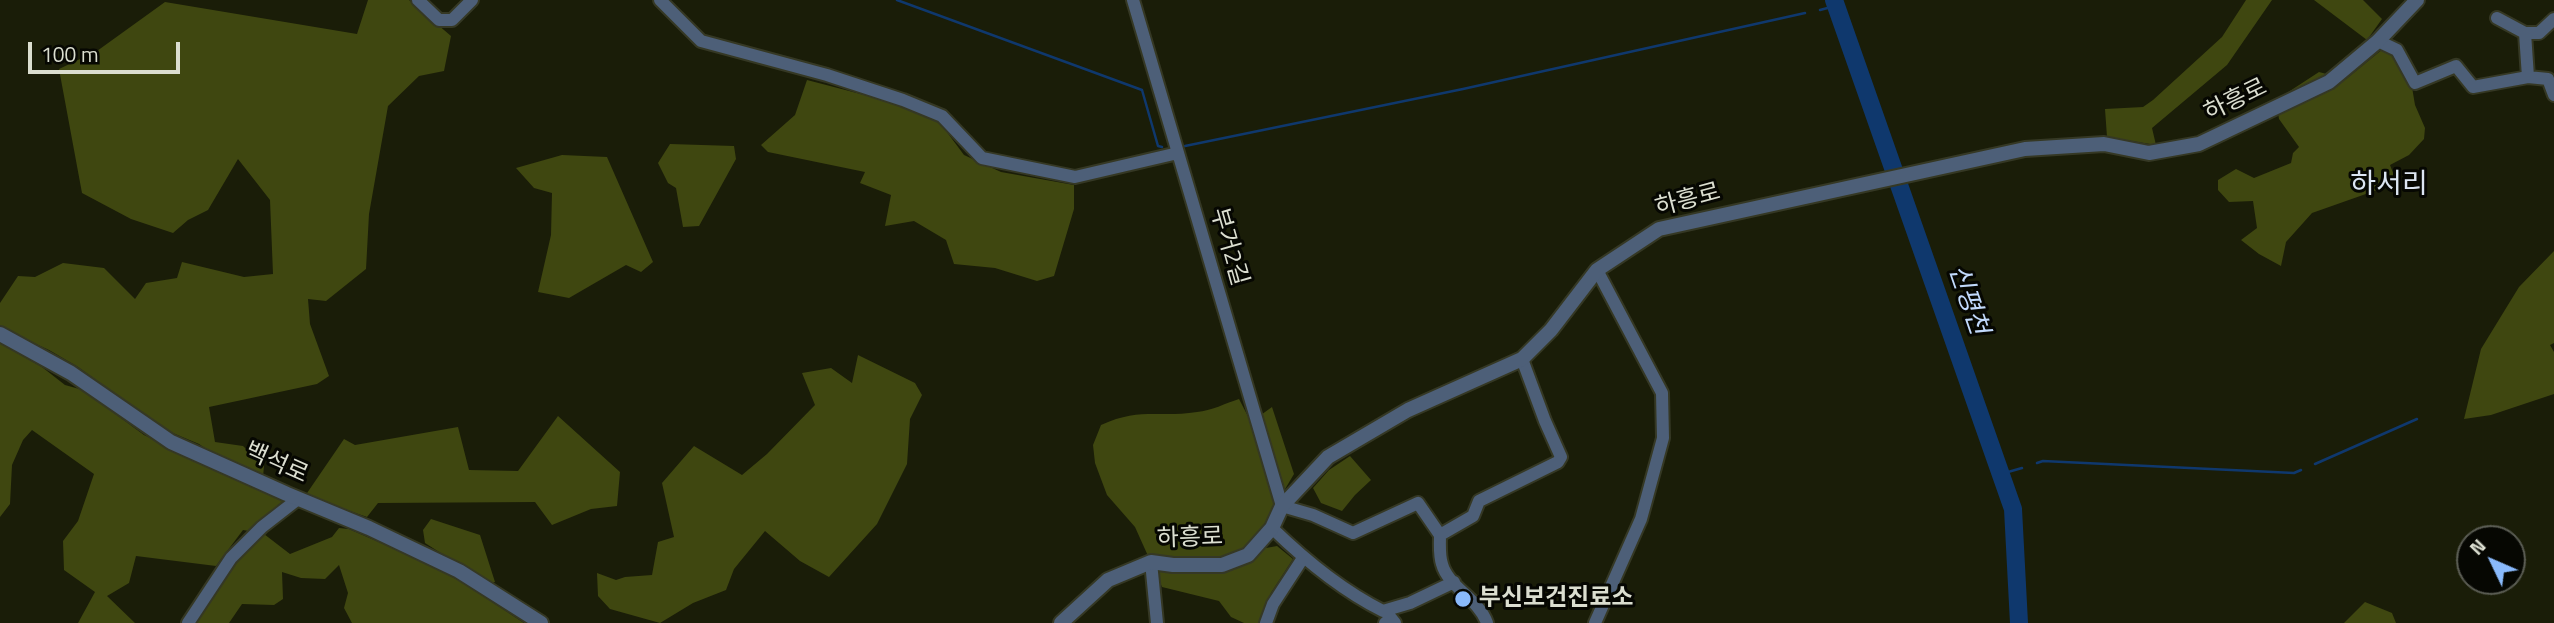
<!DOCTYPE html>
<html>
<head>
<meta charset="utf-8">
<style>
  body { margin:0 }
  #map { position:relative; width:2554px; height:623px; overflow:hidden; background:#1a1d08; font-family:"Titillium Web",sans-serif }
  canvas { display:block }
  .north { position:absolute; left:2456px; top:525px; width:70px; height:70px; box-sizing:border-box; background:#060702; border:2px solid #5b5d54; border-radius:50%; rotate:314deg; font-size:19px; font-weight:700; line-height:28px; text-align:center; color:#dbded0 }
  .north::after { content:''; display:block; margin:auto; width:24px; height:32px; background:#8abafc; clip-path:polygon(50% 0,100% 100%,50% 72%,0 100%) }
  .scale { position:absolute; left:28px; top:42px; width:152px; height:32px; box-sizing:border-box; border:4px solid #dbded0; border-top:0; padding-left:9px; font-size:21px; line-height:24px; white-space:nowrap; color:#dbded0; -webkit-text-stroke:5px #060702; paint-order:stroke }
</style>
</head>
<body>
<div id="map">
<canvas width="2554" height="623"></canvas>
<div class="north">N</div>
<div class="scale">100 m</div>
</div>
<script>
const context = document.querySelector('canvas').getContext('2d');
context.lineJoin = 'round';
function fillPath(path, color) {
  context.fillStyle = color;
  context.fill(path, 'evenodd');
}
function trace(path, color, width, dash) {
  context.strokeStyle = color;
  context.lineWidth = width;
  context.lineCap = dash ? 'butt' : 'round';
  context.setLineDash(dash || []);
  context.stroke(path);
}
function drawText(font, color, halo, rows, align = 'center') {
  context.font = font + ' "Titillium Web","Noto Sans KR",sans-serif';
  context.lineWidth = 6;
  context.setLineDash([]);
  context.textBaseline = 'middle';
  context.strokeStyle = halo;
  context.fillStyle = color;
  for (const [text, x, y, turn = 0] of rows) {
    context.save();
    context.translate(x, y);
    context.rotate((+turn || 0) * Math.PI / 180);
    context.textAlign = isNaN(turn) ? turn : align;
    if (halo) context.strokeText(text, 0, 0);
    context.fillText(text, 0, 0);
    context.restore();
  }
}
fillPath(new Path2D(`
  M368,0h41l42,36 -7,35 -25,5 -31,30 -19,108 -3,55 -40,32 -18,-2 2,25 19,52 -12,8 -108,23 6,35 28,4 21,20 -1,11 -47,-21 -17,-12 -36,-15 -85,-62 -29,-17 -49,-22v-25l18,-27 17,1 28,-14 41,5 31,31 11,-16 31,-5 5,-16 62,15 29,-3 -3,-74 -32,-41 -30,51 -20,10 -15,13 -42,-14 -49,-26 -23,-124 38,-18 68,-49 192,32z
  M2246,0h26l-45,65 -75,63 4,17 -49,-8 -2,-28 38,-2 10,-7 69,-63z
  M2314,0h49l19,19 -15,21z
  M2384,48l11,6 16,27 4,24 10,23 -1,11 -15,16 -19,10 7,18 -85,30 -26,29 -5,24 -22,-12 -18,-14 16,-12 -4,-27 -24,1 -11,-12v-10l18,-11 18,9 37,-15 2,-10 6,-6 -20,-28 -3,-19 43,-28 27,7z
  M807,80l73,19 58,21 26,35 37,17 73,13v24l-20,67 -17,5 -42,-13 -41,-4 -8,-24 -32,-19 -29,5 6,-31 -31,-12 5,-11 -97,-20 -7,-7 34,-30z
  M670,144l64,2 2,13 -37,67 -16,1 -7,-39 -8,-5 -10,-20z
  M562,155l45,2 46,105 -12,10 -15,-7 -57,33 -31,-6 13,-57 1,-42 -18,-5 -18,-20z
  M2554,251v92l-4,2 4,7v42l-63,21 -27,4 17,-70 38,-62z
  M0,343l42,24 23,18 18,5 61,45 140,65 -35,31 -6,-1 -27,36 -80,-10 -7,27 -22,13 28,27h-57l17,-31 -31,-22 -1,-29 15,-20 16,-47 -62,-44 -9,10 -11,25 -2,39 -10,13z
  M858,355l57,28 7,12 -12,24 -3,45 -30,60 -48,53 -29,-16 -35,-30 -31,38 -8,21 -33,13 -33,20 -50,-14 -12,-13 -1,-23 19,7 9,-3 27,-2 6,-33 16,-5 -12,-54 32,-37 48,29 25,-21 48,-49 -13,-32 29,-5 21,15z
  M1239,399l12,23 21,-15 22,67 -35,59 7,15 11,-2 16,13 -22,34 -12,30h-15l-13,-6 -12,-16 -57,-14 -27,-60 -28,-32 -12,-32 -2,-18 8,-20c39,-18 58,-7 96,-13 14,-1 29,-9 42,-13z
  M558,416l62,56 -3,34 -26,3 -39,16 -17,-23 -157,1 -11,14 -62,-21 39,-57 11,6 103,-18 11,43 49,1z
  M1350,456l21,24 -16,15 -13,16 -21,-8 -8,-15 16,-18z
  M431,519l49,16 15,47 -6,2 -64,-41 -2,-13z
  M339,528l10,1 71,31 42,22 62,41h-172l-8,-15 4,-15 -9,-28 -14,14 -24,-1 -19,-6 1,27 -9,6 -32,-1 -13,19h-36l50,-71 21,-18 26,20 42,-17z
  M2365,602l27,11 4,10h-52z`), '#3f4710');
trace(new Path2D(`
  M897,0l245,90 16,56 4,1
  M1820,10l15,-4
  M1185,146l278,-57 342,-76
  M2037,463l6,-2 251,12 7,-3
  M2315,464l102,-45
  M2001,474l21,-6`), '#0f386d', 2.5);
trace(new Path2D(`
  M1834,0l179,509 6,114`), '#0f386d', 18);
const minor = new Path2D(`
  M418,0l21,20h13l20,-20
  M660,0l41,41 126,34 76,25 39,16 40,42 93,19 103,-24
  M1133,0l149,506 31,9 40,18 65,-30 22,32
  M2497,18l28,15 3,44
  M2525,33h14l15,-14
  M2378,41l19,9 18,33 41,-17 17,21 55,-10 20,2 6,16
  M1272,528c33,32 69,62 111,83l27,-8 44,-21
  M1151,562l6,61
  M188,623l43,-65 31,-31 36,-28
  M1266,623l7,-19 30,-46
  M1385,623l6,-5 4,5
  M1487,623c-8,-24 -39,-36 -45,-59 -3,-9 -2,-20 -2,-29l33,-19 6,-15 79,-39 3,-5 -16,-36 -23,-62
  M1595,623l46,-104 22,-81 -1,-45 -65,-123`);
const tertiary = new Path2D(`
  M0,334l71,39 100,69 116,52 82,34 90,43 82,52
  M1061,623l47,-43 43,-18 22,3h49l26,-10 24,-27 10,-22 46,-49 80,-47 114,-51 29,-29 46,-60 62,-41 366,-80 79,-5 45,9 50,-9 130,-62 49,-41 39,-41`);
trace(minor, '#353824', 16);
trace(tertiary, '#353824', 18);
trace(minor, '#4d5f78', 12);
trace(tertiary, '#4d5f78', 14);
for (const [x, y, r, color] of [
  [1463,599,9,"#8abafc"]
]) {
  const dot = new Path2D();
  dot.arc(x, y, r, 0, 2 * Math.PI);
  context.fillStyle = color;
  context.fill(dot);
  trace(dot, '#060702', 2.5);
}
drawText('24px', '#dbded0', '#060702', [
  ["하흥로",2236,101,-26],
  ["하흥로",1688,201,-15],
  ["부거2길",1228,247,74],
  ["백석로",276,464,24],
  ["하흥로",1190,539,-2]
]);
drawText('bold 24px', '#dbded0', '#060702', [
  ["부신보건진료소",1479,599]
], 'left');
drawText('italic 26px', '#c2dafc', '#060702', [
  ["신평천",1967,300,71]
]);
drawText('28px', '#dce5f2', '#060702', [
  ["하서리",2389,186]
]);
</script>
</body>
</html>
